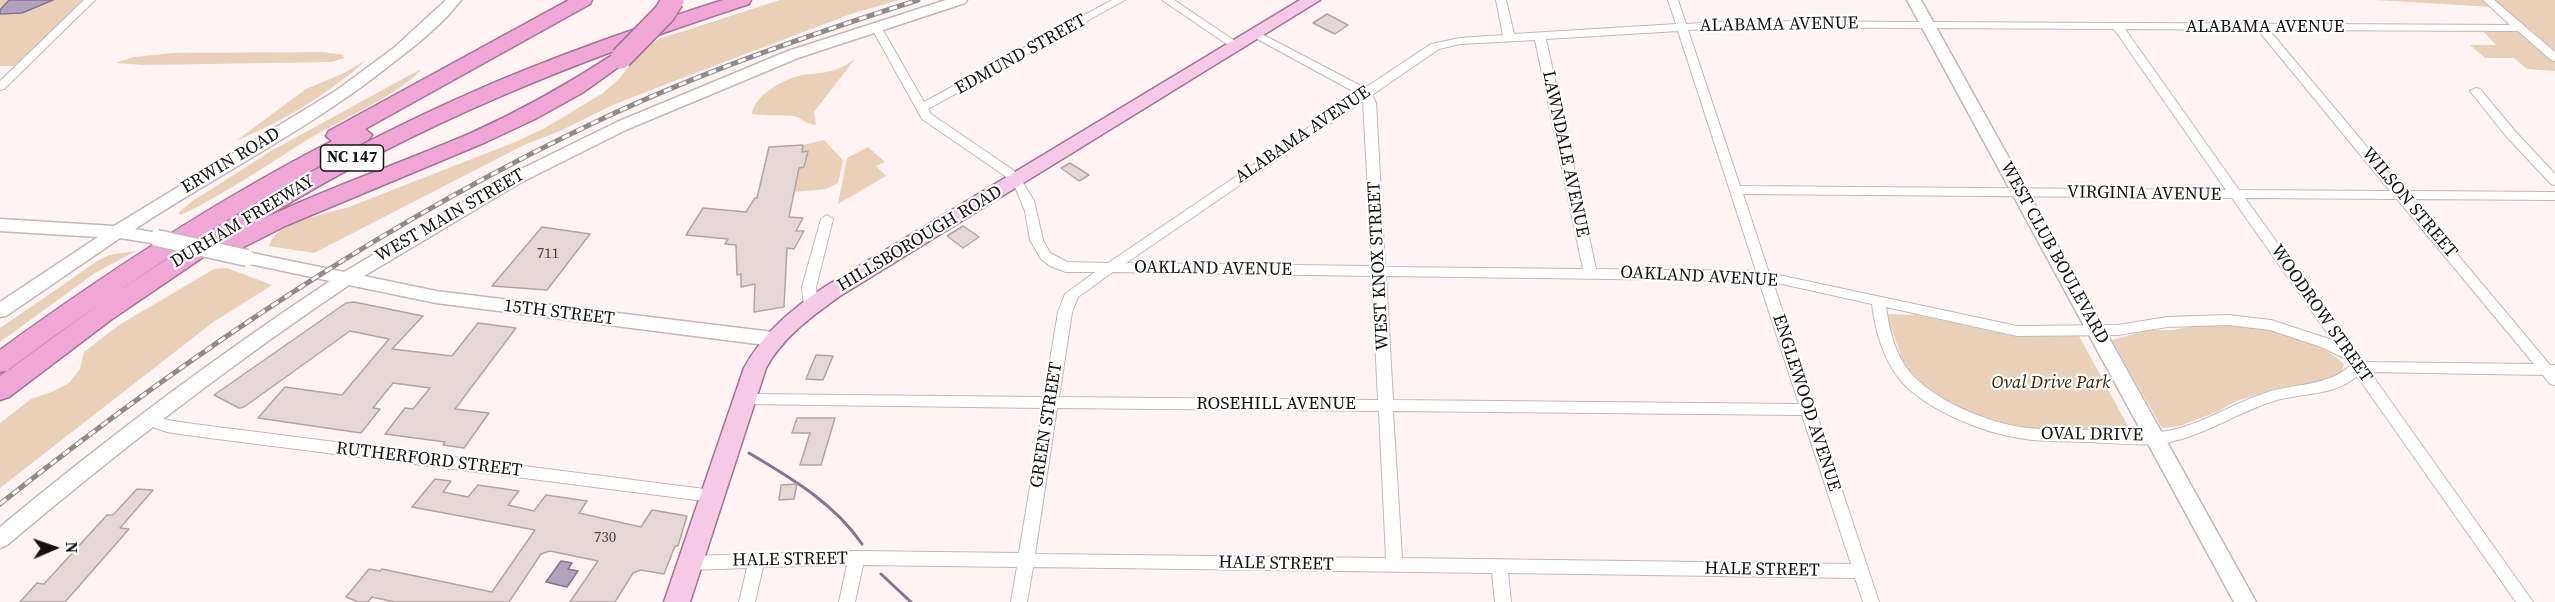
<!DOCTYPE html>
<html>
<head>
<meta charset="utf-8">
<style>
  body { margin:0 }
  #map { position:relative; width:2555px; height:602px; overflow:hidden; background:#fff3f4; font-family:"Source Serif 4",serif }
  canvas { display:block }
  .north { position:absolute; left:24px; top:518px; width:60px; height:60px; -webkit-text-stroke:4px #fff; paint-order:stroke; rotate:88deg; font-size:16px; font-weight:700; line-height:24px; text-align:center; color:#171212 }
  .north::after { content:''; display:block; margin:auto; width:21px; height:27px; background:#171212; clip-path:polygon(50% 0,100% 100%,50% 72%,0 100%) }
</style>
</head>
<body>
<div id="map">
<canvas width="2555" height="602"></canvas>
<div class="north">N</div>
</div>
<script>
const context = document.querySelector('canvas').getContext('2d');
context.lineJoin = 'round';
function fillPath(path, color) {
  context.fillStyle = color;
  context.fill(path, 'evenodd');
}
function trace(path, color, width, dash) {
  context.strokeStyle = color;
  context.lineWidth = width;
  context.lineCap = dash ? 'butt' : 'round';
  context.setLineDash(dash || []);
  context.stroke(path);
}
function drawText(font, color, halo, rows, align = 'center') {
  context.font = font + ' "Source Serif 4",serif';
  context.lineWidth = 4.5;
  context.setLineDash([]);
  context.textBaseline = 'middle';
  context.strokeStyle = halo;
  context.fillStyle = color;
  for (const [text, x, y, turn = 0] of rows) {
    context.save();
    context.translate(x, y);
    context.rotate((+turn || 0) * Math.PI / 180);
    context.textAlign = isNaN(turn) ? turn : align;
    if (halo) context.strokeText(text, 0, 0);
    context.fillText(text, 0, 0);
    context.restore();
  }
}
fillPath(new Path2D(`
  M0,0h86l-69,66h-17z
  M780,0h119l-48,14 -156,59 -82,32 -53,26 -36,14 -210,108 -45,-7 3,-7 9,-10 24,-10 44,-12 166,-65 30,-14 58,-35 16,-14 22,-29 18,-11z
  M2375,0h108l10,7z
  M2493,0h62v55z
  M2483,31h37l35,31v9l-28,-2 -13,-11h-29l-15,-13h26z
  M324,52l19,3 1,3 -12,4 -187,3 -30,-2 19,-6 39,-4z
  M855,59l-41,53 2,13c-12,-1 -15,-8 -23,-9 -13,-1 -27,0 -41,-2 2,-19 32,-35 50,-39 13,-2 25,-1 37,-7 6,-2 11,-6 16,-9z
  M366,60c-31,30 -89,65 -129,80l69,-51 38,-16z
  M421,69c-13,20 -85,54 -109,68 -44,27 -85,56 -131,78l-3,-2 13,-11 80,-51z
  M824,140l19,20 -5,23 -12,6 -32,3 5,-24 6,-1 2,-15h-5l1,-7z
  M868,147l17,15 -9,4 10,10 -48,28 9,-46z
  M136,251l-41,22 -95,69v-14l99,-68 10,-5z
  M227,268l45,17 -60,38 -212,165v-65l31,-24 23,-8 15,-8 11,-14 4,-17 35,-27 95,-56z
  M1886,314l31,1 101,22 61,-1 51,94h-101l-28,-5 -58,-24 -23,-15 -16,-22z
  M2198,325c50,0 107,4 146,39l-3,9 -12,8 -54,8 -41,13 -15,9 -39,15 -18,2 -50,-88 37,-10h24z`), '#e9d1b9');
const water = new Path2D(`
  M9,0h44l-31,13 -22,1v-4z
  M561,561l11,2 -4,6 10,2 -11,16 -21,-5z`);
fillPath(water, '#b3a1c0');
trace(water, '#84768c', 1.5);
trace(new Path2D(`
  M749,453c42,25 85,50 113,91
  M881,574l30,28`), '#84768c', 3);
const building = new Path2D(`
  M1327,14l21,11 -13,9 -22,-11z
  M803,145l-1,7 6,-1 -4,16 -5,1 -10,49 14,1 -7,13h8l-10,18 -7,-1 -3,59 -30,5 1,-28 -14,3v-13l-4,1 -1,-30 -11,-1 3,-5 -42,-4 17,-27 43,4 9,-14h2l12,-51z
  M1070,163l19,12 -10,6 -18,-13z
  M963,226l16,11 -16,11 -16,-12z
  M542,227l48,7 -43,56 -55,-4z
  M354,302l69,14 -31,33 60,7 26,-33 38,5 -61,81 34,4 -25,35 -21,-3 2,-3 -60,-8 20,-26 8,1 17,-21 -37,-5 -20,25 7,1 -19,24 -103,-15 27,-31 57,8 47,-56 -39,-8 -106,76 -5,1 -25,-13 132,-92z
  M816,355l17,1 -10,24 -17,-1z
  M797,418h38l-14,47h-21l10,-32h-18z
  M435,479l16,2 -8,11 25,5 10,-12 41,6 -11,14 26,6 12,-16 41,6 -8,12 62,14 11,-17 35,6 -9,30h-3l-11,28 -23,-4 -8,3 -18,29h-45l28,-41 -48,-10 -9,3 -32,48h-115l-22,-5 -4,5h-10l-12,-5 23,-28 11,2 2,-2 110,23 43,-62 -123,-23z
  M797,484l-3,15 -15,1 2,-15z
  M137,489l16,1 -33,38 9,1 -64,73h-45l17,-19 7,1 63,-69h6z`);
fillPath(building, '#e5d7d3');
trace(building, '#b2a5a1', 1.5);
const street = new Path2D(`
  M84,0h11l-91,89 -4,1v-9z
  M1112,0h13l-197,109 3,5 82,56 6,6 15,25 9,39 7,13 17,9 41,1 250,-169 -108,-59v-4l4,-1 111,58 66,-44 29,-6 43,-3 -7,-35h10l8,34 162,-10 -8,-24h10l8,24 47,-3 777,4 -27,-25h11l61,52v9l-4,-1 -33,-29 -249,-1 135,161 151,1v8l-144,-1 139,166h5v20l-5,-1 -7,-9 -173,-3 163,230h-17l-159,-226c-23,21 -57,16 -86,26 -34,11 -65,32 -101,40 -26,5 -54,1 -81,0 -21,-1 -43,0 -64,-3 -39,-5 -104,-30 -128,-63 -15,-21 -22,-47 -25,-72l-99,-22 106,320h-16l-8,-24 -347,-5 3,29h-16l-3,-29 -459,-6 -6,35h-16l6,-35 -154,-2 -8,37h-16l8,-37 -84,2 -8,35h-16l8,-34 -56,2 -6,-2 -2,-5 2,-5 6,-2 165,-5 163,2 24,-145 -298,-4 -5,-1 -2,-4 2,-4 5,-1 299,3 14,-85 7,-18 30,-22h-29l-16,-6 -9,-7 -11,-19 -5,-29 -9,-22 -11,-13 -83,-57 -51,-92 1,-2h8l44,77zM1733,27l381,2 112,161 -486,-4 -52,-156zM2125,29l133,1 132,161 -151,-1zM1678,31l78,240 -160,-2 -50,-230zM1535,40l48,229 -198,-2 -9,-164 -4,-8 67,-46 21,-5zM1363,101l9,165 -246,-3zM1743,194l489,4 100,142 -61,-20 -43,-5 -61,2 -49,8 -101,1 -248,-53zM2245,198l152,1 137,165 -171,-2zM1113,272l259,4 6,124 -319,-3 13,-85 6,-15zM1386,276l373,5 40,123 -406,-4zM1886,307l131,29 101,-1 49,-8 61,-2 42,5 51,17 23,11 6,8c-24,21 -56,17 -85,27 -33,11 -64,32 -98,38 -26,4 -52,0 -77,-1 -22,-1 -43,0 -64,-2 -37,-5 -93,-27 -117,-57 -14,-17 -20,-42 -23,-64zM1057,408l322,3 7,147 -351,-4zM1393,411l409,4 49,149 -449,-6z
  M1162,0h12l67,45 -2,2h-8z
  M2476,88l4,1 34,41 41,44v11l-4,-1 -45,-48 -36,-45z
  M827,215l6,4 -17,68 2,19 -7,5 -7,-5 -2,-19 19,-68z
  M146,413l21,7 27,4 518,66 5,2 3,4 -3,4 -5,2 -518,-66 -27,-4 -26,-9 -2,-4 2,-4z`);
const secondary = new Path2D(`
  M446,0h15c-19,25 -46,46 -71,65 -79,63 -171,109 -255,164l28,5 3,4 -3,4 -6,2 -37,-6 -114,78 -6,1v-15l98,-65 -98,-6v-12l114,7 223,-136 58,-43z
  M946,0h21l-2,3 -167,55 -170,71 -108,54 -156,93 72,15 337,41 7,2 2,5 -2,5 -7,2 -337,-43 -87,-18c-119,80 -232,167 -342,260l-7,3v-21c106,-88 215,-170 330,-246l-89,-19 -3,-4 3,-4 6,-2 97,20 165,-97 108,-53 171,-71z
  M1907,0h14l335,602h-22z`);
const primary = new Path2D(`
  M1300,0h20l-480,296c-28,20 -57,41 -74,72l-76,234h-26l80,-234c20,-36 48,-59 82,-82z`);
const highway = new Path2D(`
  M569,0h23l-2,4 -225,125 7,6 -4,5c-127,66 -244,144 -359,230l-9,2v-22c106,-77 215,-149 332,-209l-6,-5 3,-5z
  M723,0h28l-2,4c-169,55 -333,120 -484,214 67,-32 137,-55 204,-84 51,-23 99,-50 145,-80h14l3,4 -49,35 -47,26 -49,23 -201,84 -49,25 -8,2 -8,-2 -2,-4 -106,72 -103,78 -9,3v-24c146,-109 300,-208 468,-282 83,-37 168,-66 255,-94z`);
trace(street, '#c5b6b8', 2);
trace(secondary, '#c5b6b8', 3);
trace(primary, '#a47392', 3);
trace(highway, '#a47392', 3);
fillPath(street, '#fff');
fillPath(secondary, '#fff');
fillPath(primary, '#f6cae7');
fillPath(highway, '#f0a7d7');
const rail = new Path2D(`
  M0,504c189,-150 387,-284 606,-387 101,-47 206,-83 312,-117`);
trace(rail, '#92898a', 5);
trace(rail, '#fff', 3, [8]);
const secondaryBridge = new Path2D(`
  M157,238l90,20`);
const highwayBridge = new Path2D(`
  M621,58l43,-44 9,-14`);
trace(secondaryBridge, '#c5b6b8', 19, []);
trace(highwayBridge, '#a47392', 24, []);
trace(secondaryBridge, '#fff', 16);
trace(highwayBridge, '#f0a7d7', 21);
drawText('15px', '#4a4342', null, [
  ["711",548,254],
  ["730",605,538]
]);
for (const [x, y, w] of [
  [352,158,63]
]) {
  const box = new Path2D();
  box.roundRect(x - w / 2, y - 13, w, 26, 4.5);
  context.fillStyle = '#fff';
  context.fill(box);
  trace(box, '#171212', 1.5);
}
drawText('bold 16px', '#171212', null, [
  ["NC 147",352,158]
]);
drawText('18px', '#171212', '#fff', [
  ["ALABAMA AVENUE",1779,25,-1],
  ["ALABAMA AVENUE",2265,27],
  ["EDMUND STREET",1021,55,-29],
  ["ALABAMA AVENUE",1303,135,-34],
  ["LAWNDALE AVENUE",1565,154,78],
  ["ERWIN ROAD",231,161,-31],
  ["VIRGINIA AVENUE",2144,194,1],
  ["WILSON STREET",2409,203,50],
  ["WEST MAIN STREET",450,216,-30],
  ["DURHAM FREEWAY",243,222,-31],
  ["HILLSBOROUGH ROAD",920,239,-31],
  ["WEST CLUB BOULEVARD",2054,253,61],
  ["WEST KNOX STREET",1379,266,-93],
  ["OAKLAND AVENUE",1213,269,1],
  ["OAKLAND AVENUE",1699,277,3],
  ["15TH STREET",559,313,7],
  ["WOODROW STREET",2321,314,55],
  ["ENGLEWOOD AVENUE",1806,403,72],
  ["ROSEHILL AVENUE",1276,404],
  ["GREEN STREET",1047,425,-81],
  ["OVAL DRIVE",2092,435,1],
  ["RUTHERFORD STREET",429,460,7],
  ["HALE STREET",790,560,-1],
  ["HALE STREET",1276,564,1],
  ["HALE STREET",1762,570,1]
]);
drawText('italic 18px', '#3e2200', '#fff', [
  ["Oval Drive Park",2051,383]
]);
</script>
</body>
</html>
